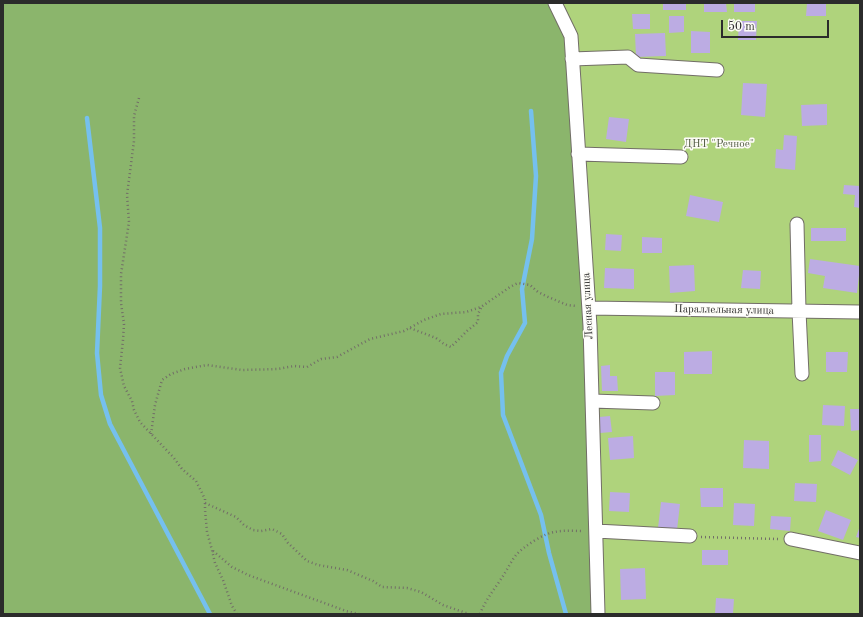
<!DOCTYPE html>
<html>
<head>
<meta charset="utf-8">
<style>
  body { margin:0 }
  #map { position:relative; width:863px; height:617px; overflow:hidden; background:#f7ead7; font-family:"Old Standard TT",serif }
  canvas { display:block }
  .frame { position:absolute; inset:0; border:4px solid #2b2b2b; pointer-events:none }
  .scale { position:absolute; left:721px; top:20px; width:108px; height:18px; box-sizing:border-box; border:2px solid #2b2b2b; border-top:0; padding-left:5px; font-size:12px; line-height:14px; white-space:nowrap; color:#2b2b2b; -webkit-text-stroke:3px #fdfcf7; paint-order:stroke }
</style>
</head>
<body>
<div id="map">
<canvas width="863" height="617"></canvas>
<div class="frame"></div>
<div class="scale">50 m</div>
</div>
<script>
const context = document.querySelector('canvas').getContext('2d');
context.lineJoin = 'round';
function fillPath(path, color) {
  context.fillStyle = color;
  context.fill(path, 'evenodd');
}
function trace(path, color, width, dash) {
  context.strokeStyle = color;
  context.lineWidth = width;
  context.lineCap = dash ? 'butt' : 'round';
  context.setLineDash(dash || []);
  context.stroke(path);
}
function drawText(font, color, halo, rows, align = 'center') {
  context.font = font + ' "Old Standard TT",serif';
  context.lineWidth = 3;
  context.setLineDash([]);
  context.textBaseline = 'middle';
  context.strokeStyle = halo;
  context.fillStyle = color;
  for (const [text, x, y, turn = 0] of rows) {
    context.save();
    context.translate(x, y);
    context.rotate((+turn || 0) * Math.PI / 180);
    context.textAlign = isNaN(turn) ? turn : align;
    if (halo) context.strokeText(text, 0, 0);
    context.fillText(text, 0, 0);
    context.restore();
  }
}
fillPath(new Path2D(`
  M555,3h305v611h-262z`), '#afd37c');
fillPath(new Path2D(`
  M3,3h552l16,33 27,578h-595z`), '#8bb56c');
trace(new Path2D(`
  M531,111l5,65 -4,63 -10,50 3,34 -18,33 -6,17 2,42 38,100 8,38 17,61
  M87,118l13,110v58l-3,67 4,42 9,29 100,190`), '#75c0ee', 4.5);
fillPath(new Path2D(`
  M663,3h23v7h-23z
  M704,3h22l1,9h-23z
  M734,3h21v9h-21z
  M807,3h19v13h-20z
  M632,14h18v15h-17z
  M669,16h15v16l-15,1z
  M739,21h18l-1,19h-18z
  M691,31l19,1v21h-19z
  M665,33l1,23 -30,1 -1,-23z
  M743,83l24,1 -2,33 -24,-2z
  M827,104v21l-25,1 -1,-21z
  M609,117l20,2 -3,23 -20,-3z
  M784,135l13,1 -2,34 -20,-2 1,-19 7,1z
  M844,185l16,1v22l-6,-1 1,-12 -12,-1z
  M690,195l33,7 -4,20 -33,-6z
  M811,228h35v13h-35z
  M606,234l16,1 -1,16 -16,-1z
  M642,237l20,1v15h-20z
  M810,259l50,7 -3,27 -34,-5 2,-12 -17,-3z
  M694,265l1,26 -25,2 -1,-27z
  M605,268l29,1v20l-30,-1z
  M743,270l18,1 -1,18 -19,-1z
  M712,351v23h-28v-22z
  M826,352h22l-1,20h-21z
  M610,365v11h7l1,15h-16l-1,-25z
  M655,372h20v23l-20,1z
  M823,405l22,1 -1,20 -22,-1z
  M850,409h10v21l-9,1z
  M610,416l2,16 -12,1 -1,-16z
  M809,435h12v26l-12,1z
  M633,436l1,22 -24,2 -2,-22z
  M744,440l25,1v28l-26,-1z
  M838,450l20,10 -8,15 -19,-10z
  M795,483l22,1 -1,18 -22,-1z
  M700,488h23v19h-22z
  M610,492l20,1 -1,19 -20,-1z
  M661,502l19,2 -3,26 -19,-2z
  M734,503l21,1 -1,22 -21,-1z
  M826,510l25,10 -8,20 -25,-9z
  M771,516l20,1 -1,14 -20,-2z
  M860,526v12l-4,-1z
  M702,550h26v15h-26z
  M645,568l1,31 -25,1 -1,-31z
  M716,598l18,1 -1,15h-18z`), '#bcace3');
const minor = new Path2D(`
  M555,3l16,33 19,290 8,288
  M572,59l56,-2 10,8 79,5
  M578,154l103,3
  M797,224l2,87 3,63
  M589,308l271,4
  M592,401l61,2
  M596,531l94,5
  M791,539l69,14`);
trace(minor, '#726e67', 15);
trace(new Path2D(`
  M139,98l-5,18v25l-7,54 2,27 -8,52v29l3,21 -1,16 -3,28 4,18 8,15 2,9 6,12 34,36 8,11 14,12 9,18v11l2,22 5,18 3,13 8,17 9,26 5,8
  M410,328l26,10 8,6 7,3 16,-16 11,-9v-8l3,-6
  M151,434l4,-29 7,-25 9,-6 14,-5 22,-4 35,5 36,-1 16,-3 13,1 14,-8 16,-2 33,-18 34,-8 20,-11 17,-6 25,-2 15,-5 29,-20 8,-4 12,2 8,7 8,4 21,9 9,1
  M205,503l31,14 8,8 9,5 8,1 11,-2 10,5 6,9 19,18 11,4 29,5 26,11 9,6 25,1 14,4 22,13 26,9
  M701,537l77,2
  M213,551l19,16 16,8 98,36 13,3
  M480,614c5,-13 13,-23 21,-35 5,-7 9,-16 15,-24 7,-8 28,-22 39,-23 9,-2 19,-1 28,-1`), '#726e67', 2.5, [1, 3]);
trace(minor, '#fff', 13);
drawText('11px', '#535d43', '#fdfcf7', [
  ["ДНТ \"Речное\"",719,144]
]);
drawText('11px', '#2b2b2b', '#fdfcf7', [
  ["Лесная улица",588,306,-93],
  ["Параллельная улица",724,310,1]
]);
</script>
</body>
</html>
